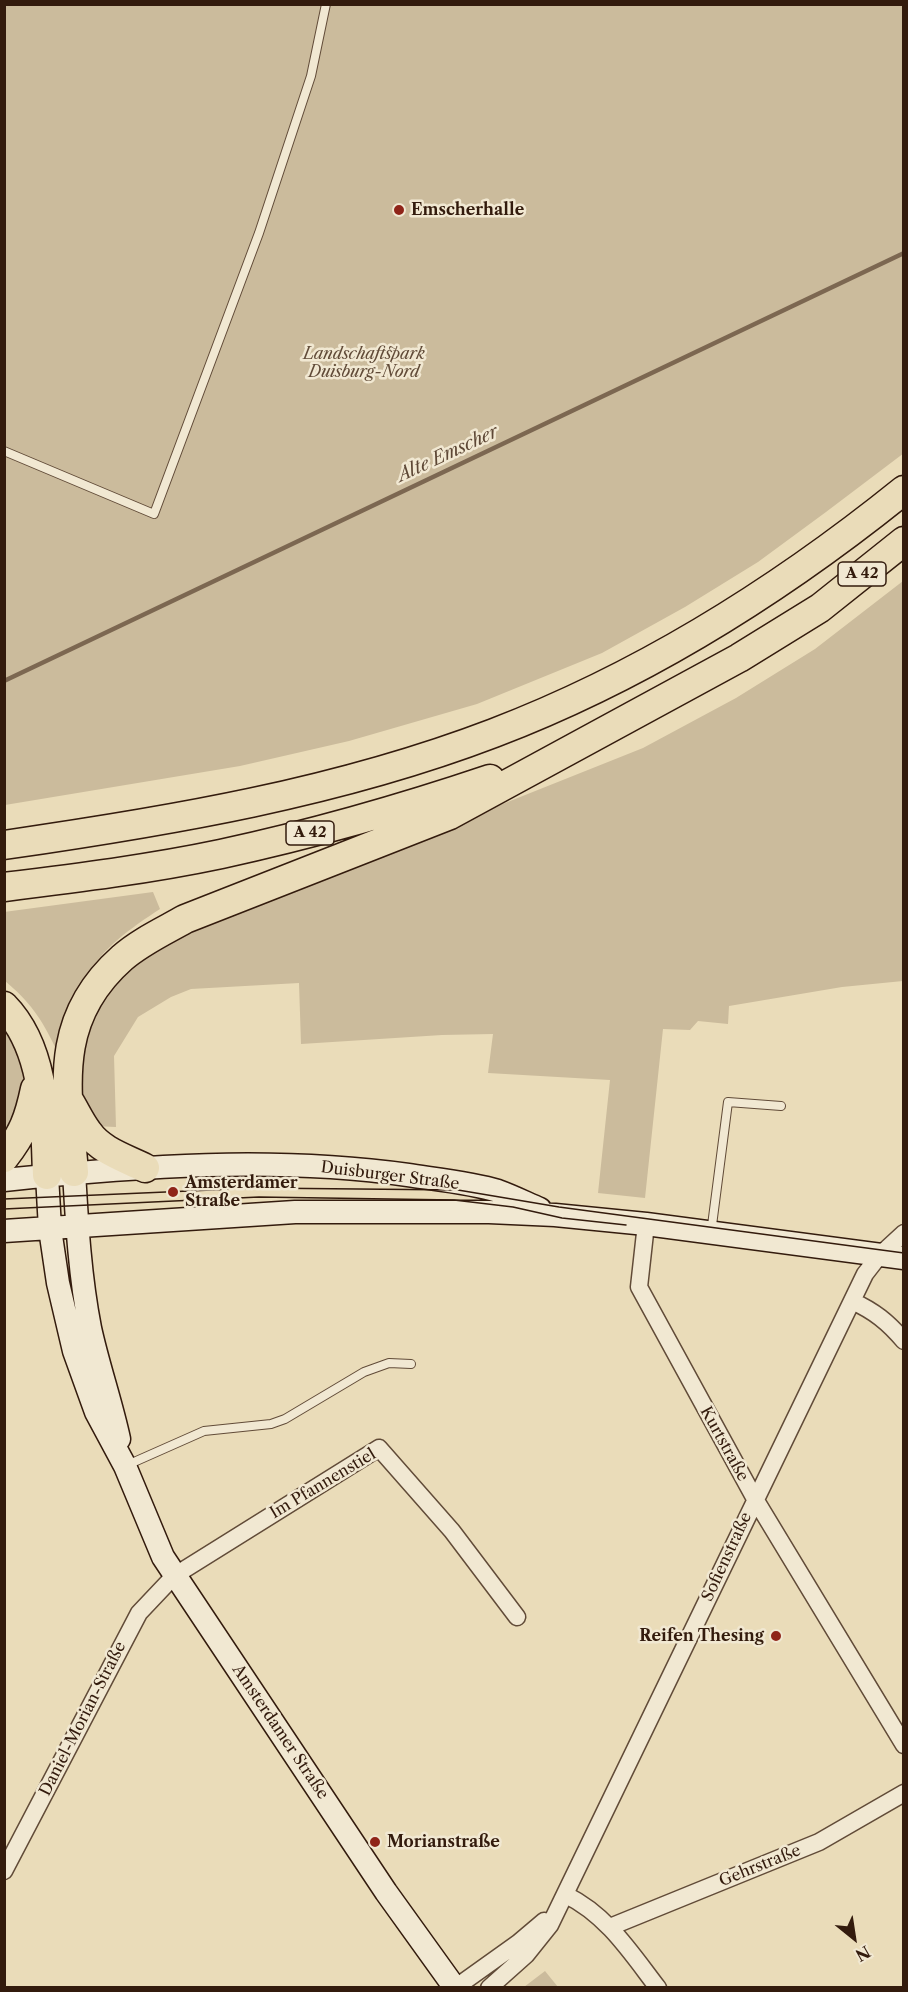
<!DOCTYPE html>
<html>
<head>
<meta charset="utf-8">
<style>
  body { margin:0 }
  #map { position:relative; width:908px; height:1992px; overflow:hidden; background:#eadcb9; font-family:"Libre Caslon Text",serif }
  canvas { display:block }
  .frame { position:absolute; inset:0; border:6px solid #331b0d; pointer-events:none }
  .north { position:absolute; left:824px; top:1908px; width:60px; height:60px; -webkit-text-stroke:4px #f1e8d2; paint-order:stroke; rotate:150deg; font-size:16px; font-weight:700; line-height:24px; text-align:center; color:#331b0d }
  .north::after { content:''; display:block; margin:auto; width:21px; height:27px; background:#331b0d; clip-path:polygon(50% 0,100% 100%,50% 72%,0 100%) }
</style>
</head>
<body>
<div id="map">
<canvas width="908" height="1992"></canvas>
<div class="frame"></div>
<div class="north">N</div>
</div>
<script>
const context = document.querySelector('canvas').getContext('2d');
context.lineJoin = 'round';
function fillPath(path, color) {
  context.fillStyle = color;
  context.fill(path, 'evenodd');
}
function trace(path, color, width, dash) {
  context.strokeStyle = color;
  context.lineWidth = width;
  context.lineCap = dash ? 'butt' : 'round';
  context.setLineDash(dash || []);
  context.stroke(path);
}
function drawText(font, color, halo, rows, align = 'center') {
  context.font = font + ' "Libre Caslon Text",serif';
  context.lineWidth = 5;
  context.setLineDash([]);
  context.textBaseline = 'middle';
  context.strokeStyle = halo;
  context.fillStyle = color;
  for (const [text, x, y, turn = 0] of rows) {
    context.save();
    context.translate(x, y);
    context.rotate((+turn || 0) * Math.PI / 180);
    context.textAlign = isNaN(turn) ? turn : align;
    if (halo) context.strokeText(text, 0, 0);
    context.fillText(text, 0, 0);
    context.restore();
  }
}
fillPath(new Path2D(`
  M5,5h898l1,448 -78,59 -68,50 -73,45 -83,46 -125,51 -128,37 -109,25 -235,39z
  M903,581v400l-61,6 -113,19 -1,18 -30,-3 -8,9 -27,-1 -18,169 -47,-5 12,-113 -122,-7 5,-39 -51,1 -141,9 -2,-61 -108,6 -20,8 -33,20 -24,39 2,71 -24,-1 -10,-23 -1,-50 8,-29 16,-27 24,-28 24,-19 39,-19 258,-106 193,-77 93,-50 79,-49z
  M153,892l7,17c-29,19 -58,39 -75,70 -9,19 -15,47 -22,67l-8,1c-13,-28 -26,-46 -50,-66l-1,-69z
  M5,1019l20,48v29l-20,53z
  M545,1971l13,16h-34z`), '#cbbb9c');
trace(new Path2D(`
  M4,681l900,-428`), '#7c6751', 4.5);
const lane = new Path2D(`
  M4,451l150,63 105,-281 52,-157 15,-72
  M711,1233l17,-131 53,4
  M125,1466l79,-35 67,-7 14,-5 79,-47 25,-9 22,1`);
const street = new Path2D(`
  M646,1224l-7,63 116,212 149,246
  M852,1301c22,10 36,21 52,40
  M4,1871l135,-258 35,-37 205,-128 73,83 65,86
  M566,1895c41,20 65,58 92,93
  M610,1927l209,-85 85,-49
  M455,1988l63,-45 26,-22
  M489,1988l37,-33 24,-30 315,-651 14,-18 25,-23`);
const secondary = new Path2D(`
  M74,1172c3,52 6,105 16,156 8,37 21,74 29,111
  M47,1175l3,54 8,54 16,68 22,61 29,54 38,91 223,335 69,96
  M4,1180c135,-14 270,-24 404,-5 26,4 65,8 90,16 14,5 28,12 42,18
  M4,1231l291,-19h194l66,3 91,9 258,34`);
const highway = new Path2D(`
  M4,845c166,-24 333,-52 490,-112 149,-57 286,-143 410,-243
  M4,887c73,-9 146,-18 217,-33 92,-20 180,-45 269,-75
  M4,1006c42,43 41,113 43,169
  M70,1102c6,10 11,21 18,30 13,19 37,26 57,36
  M4,1158c19,-24 25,-40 31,-69
  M74,1172c-7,-83 -22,-152 48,-214 18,-16 42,-27 63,-39l265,-104 289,-157 81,-50 84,-67`);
trace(lane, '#614b38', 10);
trace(street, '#614b38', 19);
trace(secondary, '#331b0d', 25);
trace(highway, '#331b0d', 31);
trace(lane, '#f1e8d2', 8);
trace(street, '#f1e8d2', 16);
trace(secondary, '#f1e8d2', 22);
trace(highway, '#eadcb9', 28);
trace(new Path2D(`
  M4,1199l254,-11 200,2 101,17 345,46
  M4,1209l255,-12 195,3 59,7 49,11 64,7`), '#331b0d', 1.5);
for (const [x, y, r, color] of [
  [399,210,6,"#8f2418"],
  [173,1192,6,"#8f2418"],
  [776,1636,6,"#8f2418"],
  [375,1842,6,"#8f2418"]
]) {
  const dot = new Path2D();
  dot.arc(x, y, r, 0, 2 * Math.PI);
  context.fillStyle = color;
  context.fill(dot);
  trace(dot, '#f1e8d2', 2);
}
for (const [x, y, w] of [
  [862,574,48],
  [310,833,48]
]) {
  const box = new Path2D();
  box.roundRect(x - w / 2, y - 12, w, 24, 4.5);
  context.fillStyle = '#f1e8d2';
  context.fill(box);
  trace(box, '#331b0d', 1.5);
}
drawText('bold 15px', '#331b0d', null, [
  ["A 42",862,574],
  ["A 42",310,833]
]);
drawText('bold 16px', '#331b0d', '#f1e8d2', [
  ["Emscherhalle",411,210],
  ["Amsterdamer",185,1183],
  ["Straße",185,1201],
  ["Reifen Thesing",764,1636,"right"],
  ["Morianstraße",387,1842]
], 'left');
drawText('italic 16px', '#614b38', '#f1e8d2', [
  ["Landschaftspark",364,354],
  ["Duisburg-Nord",364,372]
]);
drawText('16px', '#331b0d', '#f1e8d2', [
  ["Duisburger Straße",390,1176,7],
  ["Kurtstraße",724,1444,61],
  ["Im Pfannenstiel",323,1484,-31],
  ["Sofienstraße",727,1557,-65],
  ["Daniel-Morian-Straße",83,1719,-63],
  ["Amsterdamer Straße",280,1732,56],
  ["Gehrstraße",760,1866,-22]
]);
drawText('italic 18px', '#5d4735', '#f1e8d2', [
  ["Alte Emscher",448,454,-25]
]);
</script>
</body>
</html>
